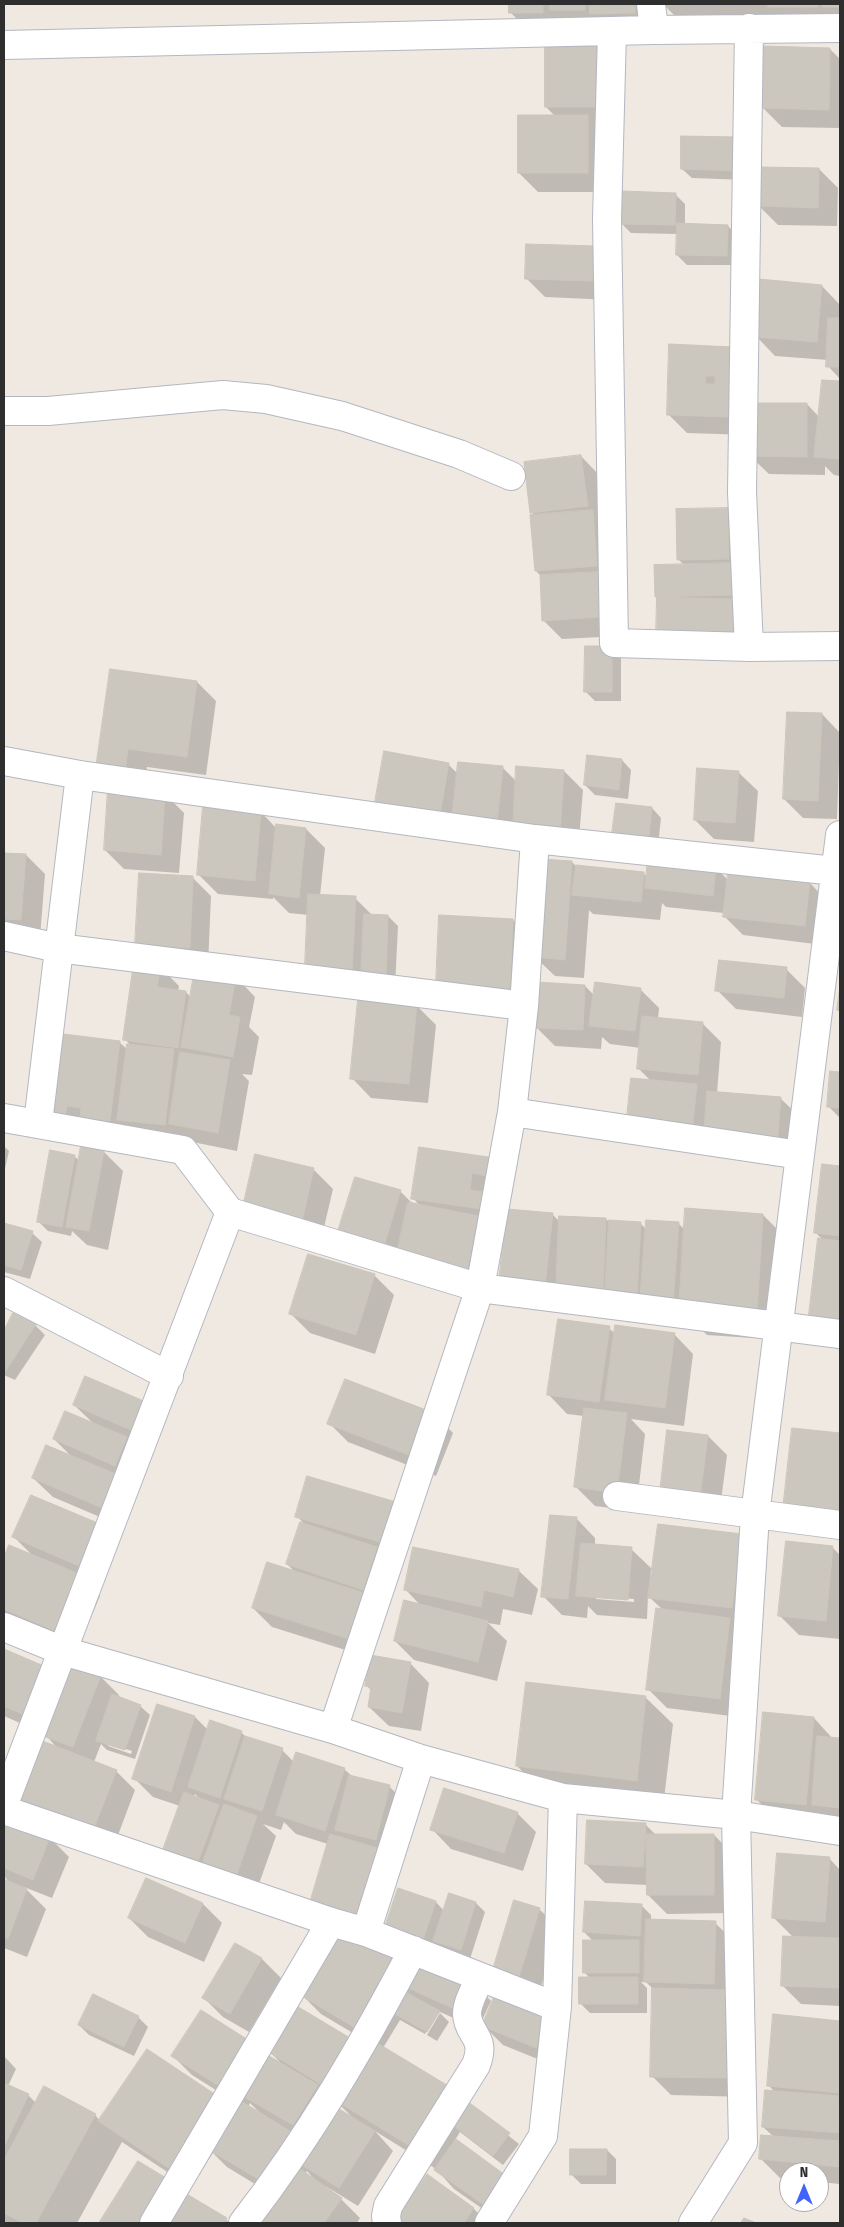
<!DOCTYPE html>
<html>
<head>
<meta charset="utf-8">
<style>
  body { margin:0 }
  #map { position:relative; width:844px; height:2227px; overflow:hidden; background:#efe9e1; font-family:"Fira Sans Condensed",sans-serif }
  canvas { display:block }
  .frame { position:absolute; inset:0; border:5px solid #2e2e2e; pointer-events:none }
  .north { position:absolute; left:779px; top:2162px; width:50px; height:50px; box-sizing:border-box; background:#fff; border:1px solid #ababab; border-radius:50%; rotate:0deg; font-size:14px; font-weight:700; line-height:20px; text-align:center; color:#2e2e2e }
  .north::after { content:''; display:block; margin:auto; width:18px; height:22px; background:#4264fb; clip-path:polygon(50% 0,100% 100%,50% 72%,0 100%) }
</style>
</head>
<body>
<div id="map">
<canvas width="844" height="2227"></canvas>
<div class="frame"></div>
<div class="north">N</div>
</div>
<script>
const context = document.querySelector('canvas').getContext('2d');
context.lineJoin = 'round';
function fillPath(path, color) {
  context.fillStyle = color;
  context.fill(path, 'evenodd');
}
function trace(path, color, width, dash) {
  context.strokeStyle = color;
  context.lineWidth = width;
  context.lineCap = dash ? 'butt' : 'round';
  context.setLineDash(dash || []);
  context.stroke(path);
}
fillPath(new Path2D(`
  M510,4h144v28l-125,-1 -19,-19z
  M663,4h177v18l-52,4 -11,-11v7h-96z
  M602,47l5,145h-69l-19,-19 36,-57 -9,-9z
  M830,49l10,10v69l-58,-1 -19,-19z
  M736,138l10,42 -54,-2 -10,-9z
  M819,169l19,19 -1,38 -59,-1 -19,-19z
  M675,194l10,10v21l43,1 10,10 -2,29h-49l-10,-10 1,-21 -47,-1 -10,-10z
  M594,247l18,53 -67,-3 -19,-19z
  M822,286l18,19v74l-12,-13v-6l-53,-4 -19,-20z
  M733,348l17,56h57l12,13 4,-36 17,2v93l-6,-1 -9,-9v9l-56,-1 -20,-19 1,-20 -63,-2 -19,-19z
  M581,456l19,20 20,160 -58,3 -19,-19 -2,-44 -5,-5v-55l-5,-4z
  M728,509l19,19 5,130 -94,-21 -2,-71 28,-1 -6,-6z
  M586,647l35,10v44h-26l-10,-10z
  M197,682l19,19 -10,74 -59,-8 -4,23 -45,-23z
  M822,714l18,19 -3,86 -34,-1 -19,-19z
  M386,753l62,11 10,10 45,-6 14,14 47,-11 19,19 -5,61 -120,-13z
  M622,760l9,10 -3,29 -33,-4 -10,-10z
  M738,772l20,19 -4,51 -40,-3 -19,-19z
  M165,794l19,19 -5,60 -55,-4 -19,-19z
  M617,804l35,4 9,10 -4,36z
  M261,812l16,17h29l19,19 -5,48 35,2 18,18h15l10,10 -3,61 -70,-2 -16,-70 -20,-2 -16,-16v2l-55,-5 -19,-19z
  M4,854l22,1 19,19 -5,64 -36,-4z
  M572,862l4,4 68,8 4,3 67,-10 13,13 81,2 19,20 -5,43 -80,-10 -19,-19v-3l-58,-6 -4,-4 -2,17 -67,-6 -4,-4 -5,68 -29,-2 -20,-19z
  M192,877l19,19 -3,70 -72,-22z
  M513,920l19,19 -3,68 -73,-3z
  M160,967l19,19 -1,5 8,1 5,6 45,-21 19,20 -6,30 10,10 -7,38 -10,-1 7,7 -12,70 -183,-37 65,-72 8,7 4,-3 -6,-7z
  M786,969l19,19 -3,29 -66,-8 -19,-19z
  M585,986l10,10 45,-7 19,19 -1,11 44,4 19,19 -4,51 63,5 20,19 -4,46 -150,-17 -19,-19 24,-46 -12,-12 2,-21 -31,-4 -8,-7 -1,12 -46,-3 -19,-19z
  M417,1006l19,19 -8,78 -57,-5 -19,-20z
  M831,1072l9,1v45l-12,-12z
  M4,1146l5,5 -5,22z
  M104,1152l19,19 -15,79 -21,-5 -15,-14 -1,5 -23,-5 -10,-10 36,-65 6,5z
  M495,1159l19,20 -2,16 -21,-3 -5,98 -128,-40 42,-59 13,13 7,2 -7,-8z
  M823,1166l17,1v176l-17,-103 -7,-7z
  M314,1170l19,19 -12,51 -58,-14z
  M552,1214l8,8 46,-3 4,4h30l6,6 32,-6 7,7 78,-15 27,27 -7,98 -76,-5 -15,-15 -172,-20z
  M4,1224l28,9 10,9 -12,37 -26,-7z
  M309,1256l66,20 19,19 -19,59 -65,-21 -19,-19z
  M13,1314l22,11 10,10 -30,45 -11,-5v-41z
  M609,1328l6,6h59l19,20 -9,72 -53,-7 14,15 -9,77 -41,-5 -19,-19 8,-71 -17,-2 -19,-20z
  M86,1377l66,72 -24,-10 18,18 -25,69 -68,-29 -20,-19 39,-21 -18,-18 39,-16 -19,-18z
  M434,1414l19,19 -17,43 -88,-34 -19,-19z
  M793,1429l47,5v98z
  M708,1436l19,19 -8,61 -39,-5z
  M395,1503l-16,104 7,7 -14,43 38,6 19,20 -8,48 -32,-5 -20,-19 3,-16 -6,-6 5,-27 -99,-31 -19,-19 43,-35 -9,-9 18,-39 -8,-9z
  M576,1518l19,20v8l36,3 20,19 -1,13 91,-45 -2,181 -72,-9 -19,-19 15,-79 -15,-14 -1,23 -50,-4 -9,-9 -1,12 -25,-3 -19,-19zM596,1596l38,3v3l-38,-3z
  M99,1525l19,19 -18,41 -18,-7 18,18 -23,54 -73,-31v-59l6,-14 23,10 -19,-19z
  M832,1547l8,8v84l-41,-4 -19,-19z
  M518,1570l20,19 -6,26 -29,-6 -3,16 -12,-2 19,18 -10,40 -83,-21 -19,-19 26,-35 -15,-16z
  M4,1650l41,18 55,8 19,19 -1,3 22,8 10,9 -15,44 -28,-9 -6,-6 -7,18 22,9 19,19 -23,61 -76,-29 21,-74 -12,-14 -41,-18zM108,1743l24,8 -1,3 -23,-8z
  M527,1683l119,15 27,26 -10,83 -119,-14 -27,-27z
  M158,1706l37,11 13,13 33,2 6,6 35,12 12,12 50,7 9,8 36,9 19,20 -52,131 46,29 -4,-76 38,12 8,9 32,-8 9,9 -15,47 2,23 19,19 -13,28 -40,-18 11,11 -12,19 -10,-6 13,-22h-3l-12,21 -25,-14 -17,28 80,52 56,44 -16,21 -43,-33 -5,8 49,35 20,19 -21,29 -49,-34 -18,-20 -61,-38 18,20 -35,55 -31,-19 -1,2 15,10 19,19 -3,5h-96l-5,-5 17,-23 -46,-28 -14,-14 -23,34 -68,-45 -45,81h-71l-2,-2v-165l12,13 -8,17 20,9 8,8 59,12 5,6 118,-23 17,4 -43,-27 -19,-19 91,-2 16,8 -11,-11 81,-12 18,3 -47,-28 -19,-19 26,-151 -32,-10 -12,-12 -3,8 -18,-6 13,12 -21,59 -74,-18 -1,-71 -27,-9 -19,-19zM195,1794l6,6 -7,-3zM334,2099l19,19 -19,-10zM250,2103l10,10 -12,-6zM307,2171l8,9 -10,-6z
  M764,1714l50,4 19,21 7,1v85l-65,-7 -19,-19z
  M517,1813l19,19 -13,39 -72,-22 -19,-20z
  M6,1821l44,17 19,19 -17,41 -28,-11 22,22 -19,48 -23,-9v-67l7,3 -7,-8v-50z
  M645,1824l11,11h58l19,19v59l-66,1 -19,-19v-10l-43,-2 -19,-19z
  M829,1858l11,12v136l-39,-2 -19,-19 12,-47 -20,-20z
  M146,1879l57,25 19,19 -18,39 -56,-25 -19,-19z
  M641,1905l10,10v6l64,2 20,19 13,155 -77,-2 -19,-19 1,-87 -7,-7h-5l6,6v25h-57l-9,-9 9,-26 -5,-5 8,-32 -9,-9z
  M539,1909l20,19 -23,75 -25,-8z
  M236,1944l26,15 19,19 -32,54 -26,-15 -19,-19z
  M549,2014l19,19 -13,33 -52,-21 -19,-19z
  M774,2016l66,6v162l-21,-2v-10h-30v7l-9,-1 -19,-19 13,-22 -11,-10 12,-35 -7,-7z
  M138,2017l10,10 -14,29 -45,-21 -10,-10z
  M607,2150l9,9v25h-35l-9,-9z
  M139,2163l41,29 51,31h-130z
  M427,2176l47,33 14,14h-89z`), '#0003');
const building = new Path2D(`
  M509,4h34v9h-34z
  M550,4h35v6h-35z
  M590,4h45v9l-45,1z
  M768,4h50v3h-50z
  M823,4h17v3h-17z
  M545,45l57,1v41h-6v20h-51z
  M763,46l67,2 -1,62 -67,-2z
  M518,115h70v58h-70z
  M681,136l56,1 -1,34 -55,-2z
  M759,167l60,1 -1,40 -60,-2z
  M621,191l55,2 -1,32 -55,-1z
  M677,223l51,2 -1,31 -51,-1z
  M526,244l69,2 -2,35 -68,-2z
  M759,279l63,6 -5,57 -62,-5z
  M828,318h12v49h-14z
  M669,344l64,3 -3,70 -63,-2zM706,376h9v8h-9z
  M822,380l18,1v78l-26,-2z
  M749,403h58v54l-59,-1z
  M581,455l7,51 -58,7 -6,-51z
  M728,508l1,51 -52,1 -1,-51z
  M593,510l4,56 -62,5 -5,-56z
  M732,563l1,32 -78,2 -1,-32z
  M599,572l2,45 -59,4 -2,-46z
  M657,597l77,2 -1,40 -77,-1z
  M585,646h27v46h-28z
  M110,669l87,12 -10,76 -59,-8 -3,23 -29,-4z
  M787,712l35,1 -4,88 -35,-2z
  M384,751l65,12 -10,57 -65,-12z
  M587,755l35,4 -3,31 -35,-5z
  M458,762l45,4 -6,58 -45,-4z
  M516,766l48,4 -4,63 -47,-3z
  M697,768l42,3 -4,52 -41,-3z
  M108,789l57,4 -4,62 -57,-5z
  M616,803l36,4 -4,38 -37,-4z
  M203,806l58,5 -6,70 -58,-6z
  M276,824l30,4 -7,70 -30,-4z
  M4,853l22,1 -5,66 -17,-1z
  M541,859l31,2 -7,99 -31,-3z
  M648,859l68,7 -3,30 -68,-8z
  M576,865l68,7 -3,30 -69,-7z
  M728,872l82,9 -5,45 -82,-9z
  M139,873l54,3 -3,72 -55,-3z
  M308,894l48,2 -4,73 -47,-2z
  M364,914l24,1 -2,63 -25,-1z
  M439,915l74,4 -3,70 -74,-4z
  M719,960l68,7 -3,31 -69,-7z
  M134,962l27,4 -4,21 29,4 -8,57 -55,-8z
  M195,969l41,7 -7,39 11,2 -7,40 -52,-10z
  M537,982l48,3 -2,45 -48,-2z
  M595,982l46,6 -6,43 -46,-5z
  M840,987v24l-3,-1z
  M358,1000l59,5 -8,79 -59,-5z
  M642,1016l61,6 -5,53 -61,-6z
  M63,1034l57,7 -10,80 -30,-3 1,-10 -14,-2 -2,10 -12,-2z
  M127,1044l47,5 -9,76 -48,-5z
  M180,1052l50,8 -12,73 -49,-9z
  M830,1071l10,1v36l-13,-1z
  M631,1078l66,6 -5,50 -66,-7z
  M707,1091l74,6 -4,48 -73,-7z
  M81,1146l23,5 -15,80 -23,-4z
  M419,1147l76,11 -2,19 -21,-4 -2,17 14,2 -3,17 -70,-10z
  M50,1150l25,5 -13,72 -25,-5z
  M255,1154l59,14 -12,54 -59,-15z
  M822,1164l18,2v70l-26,-3z
  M355,1177l46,13 -17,56 -46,-15z
  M408,1202l70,14 -11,56 -71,-15z
  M685,1208l78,6 -6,100 -78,-5z
  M507,1209l46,4 -8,73 -46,-5z
  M559,1216l47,2 -3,74 -47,-2z
  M609,1220l32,2 -4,74 -32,-2z
  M646,1220l33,2 -6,82 -33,-2z
  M4,1223l29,8 -12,39 -17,-5z
  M818,1238l22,3v86l-32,-4z
  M308,1254l67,20 -19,61 -67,-21z
  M13,1313l23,11 -31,48 -1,-41z
  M558,1319l52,7 -11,76 -52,-7z
  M615,1325l60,8 -10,75 -60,-8z
  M85,1376l61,26 -13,29 -60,-26z
  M345,1379l89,34 -17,45 -90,-34z
  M584,1408l43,5 -10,80 -43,-6z
  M65,1411l62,26 -12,29 -62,-27z
  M792,1428l48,5v83l-57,-7z
  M667,1430l41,5 -8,62 -40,-5z
  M46,1445l70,29 -14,34 -70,-30z
  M307,1476l89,26 -13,41 -88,-26z
  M31,1495l69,29 -19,43 -69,-30z
  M550,1515l27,2 -9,82 -27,-2z
  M300,1522l77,25 -14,43 -77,-26z
  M658,1524l84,10 -10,74 -84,-10z
  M786,1541l47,5 -7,75 -48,-5z
  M581,1543l51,4 -4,53 -52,-4z
  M9,1545l73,30 -24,57 -54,-23v-52z
  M413,1547l106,22 -6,28 -29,-7 -3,17 -77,-17z
  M267,1562l100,32 -15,46 -100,-32z
  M404,1600l84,21 -10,41 -84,-21z
  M656,1608l74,10 -10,81 -74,-9z
  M4,1649l42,18 -22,48 -20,-9z
  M370,1655l41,7 -9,51 -34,-6 3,-20 -6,-1z
  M71,1664l30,11 -28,72 -30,-11z
  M526,1682l120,14 -9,85 -121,-15z
  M112,1694l29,11 -16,45 -29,-9z
  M157,1704l38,12 -24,76 -39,-13z
  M763,1712l51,5 -8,88 -51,-5z
  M210,1720l32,11 -22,67 -32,-11z
  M245,1736l38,12 -21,63 -38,-12z
  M817,1736l23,2v70l-28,-3z
  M40,1740l77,30 -25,63 -76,-30z
  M296,1752l49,16 -20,63 -49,-16z
  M349,1775l41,10 -14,55 -41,-10z
  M444,1788l74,24 -14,41 -74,-23z
  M184,1792l35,13 -24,65 -35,-12z
  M224,1804l33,12 -21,61 -34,-12z
  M587,1820l59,3 -3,44 -58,-3z
  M4,1823l46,14 -17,43 -29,-12z
  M330,1834l48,14 -23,76 -47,-14z
  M646,1834h68v61h-67z
  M777,1853l53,4 -5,65 -53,-4z
  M146,1878l57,25 -18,40 -57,-25z
  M4,1879l23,10 -19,50 -4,-2z
  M398,1888l38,13 -15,45 -38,-13z
  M449,1893l27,9 -15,48 -28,-9z
  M514,1900l26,8 -23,76 -26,-8z
  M585,1901l57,3 -2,32 -57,-4z
  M646,1919l70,2 -2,63 -70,-2z
  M342,1928l61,37 -41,67 -62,-37z
  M783,1936l57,2v50l-59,-2z
  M583,1940h56v33h-56z
  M235,1943l27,15 -32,56 -28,-16z
  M413,1954l59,27 -13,30 -60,-27z
  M579,1977h59v27h-59z
  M398,1988l42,23 -13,21 -41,-23z
  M652,1988l78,2 -1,88 -79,-1z
  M496,1992l54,21 -14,35 -54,-22z
  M93,1994l46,22 -15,31 -46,-22z
  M295,2005l55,33 -28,47 -55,-34z
  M201,2010l55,35 -29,46 -56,-35z
  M773,2014l67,7v72l-73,-7z
  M369,2038l86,52 -37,61 -85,-52z
  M147,2049l72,48 -49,72 -72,-48z
  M264,2053l54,32 -25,40 -54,-31z
  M4,2083l25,11 -25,53z
  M44,2086l52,28 -60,109h-13l-19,-10v-53z
  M765,2090l75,6v37l-78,-6z
  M236,2098l62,38 -30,49 -62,-37z
  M463,2098l47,35 -17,23 -47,-36z
  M331,2104l44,27 -36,57 -44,-27z
  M761,2135l79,6v26l-81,-8z
  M456,2139l49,36 -21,30 -50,-35z
  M570,2149h37l-1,26h-36z
  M138,2161l33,20 -26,42h-46z
  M293,2164l49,34 -18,25h-62l-7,-5z
  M427,2174l47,34 -10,15h-65l-5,-3z
  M180,2190l47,28 -3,5h-54l-8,-5z
  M744,2218l12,5h-15z`);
fillPath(building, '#cbc7bf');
trace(building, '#cbc5ba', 1);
const street = new Path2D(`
  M651,4l3,26
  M749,28l-7,464 7,155
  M612,32l-5,187 7,424 135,4 91,-1
  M4,45l650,-15 186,-2
  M4,411h44l175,-16 43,4 76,17 117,38 52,22
  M4,761l76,14 455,64 300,32
  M4,936l54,12 466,58
  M512,1112l288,43
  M4,1118l179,32 47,62 250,76 360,46
  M38,1123l42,-348
  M4,1291l165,85
  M617,1496l223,29
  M4,1627l59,24 270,78 88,30 142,39 173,17 104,16
  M333,1729l147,-441 32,-176 12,-106 11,-167
  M4,1804l226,-592
  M4,1810l327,112 35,10 191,75
  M366,1932l55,-173
  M154,2223l177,-301
  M243,2223c66,-85 120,-178 170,-273
  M387,2223l-1,-7 2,-10 88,-141c11,-29 -8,-29 -9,-51 0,-12 9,-26 13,-37
  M489,2223l54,-87 14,-129 6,-209
  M693,2223l50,-80 -7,-328 19,-300 85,-680`);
trace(street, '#b4b7c1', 30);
trace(street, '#fff', 28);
</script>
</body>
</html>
